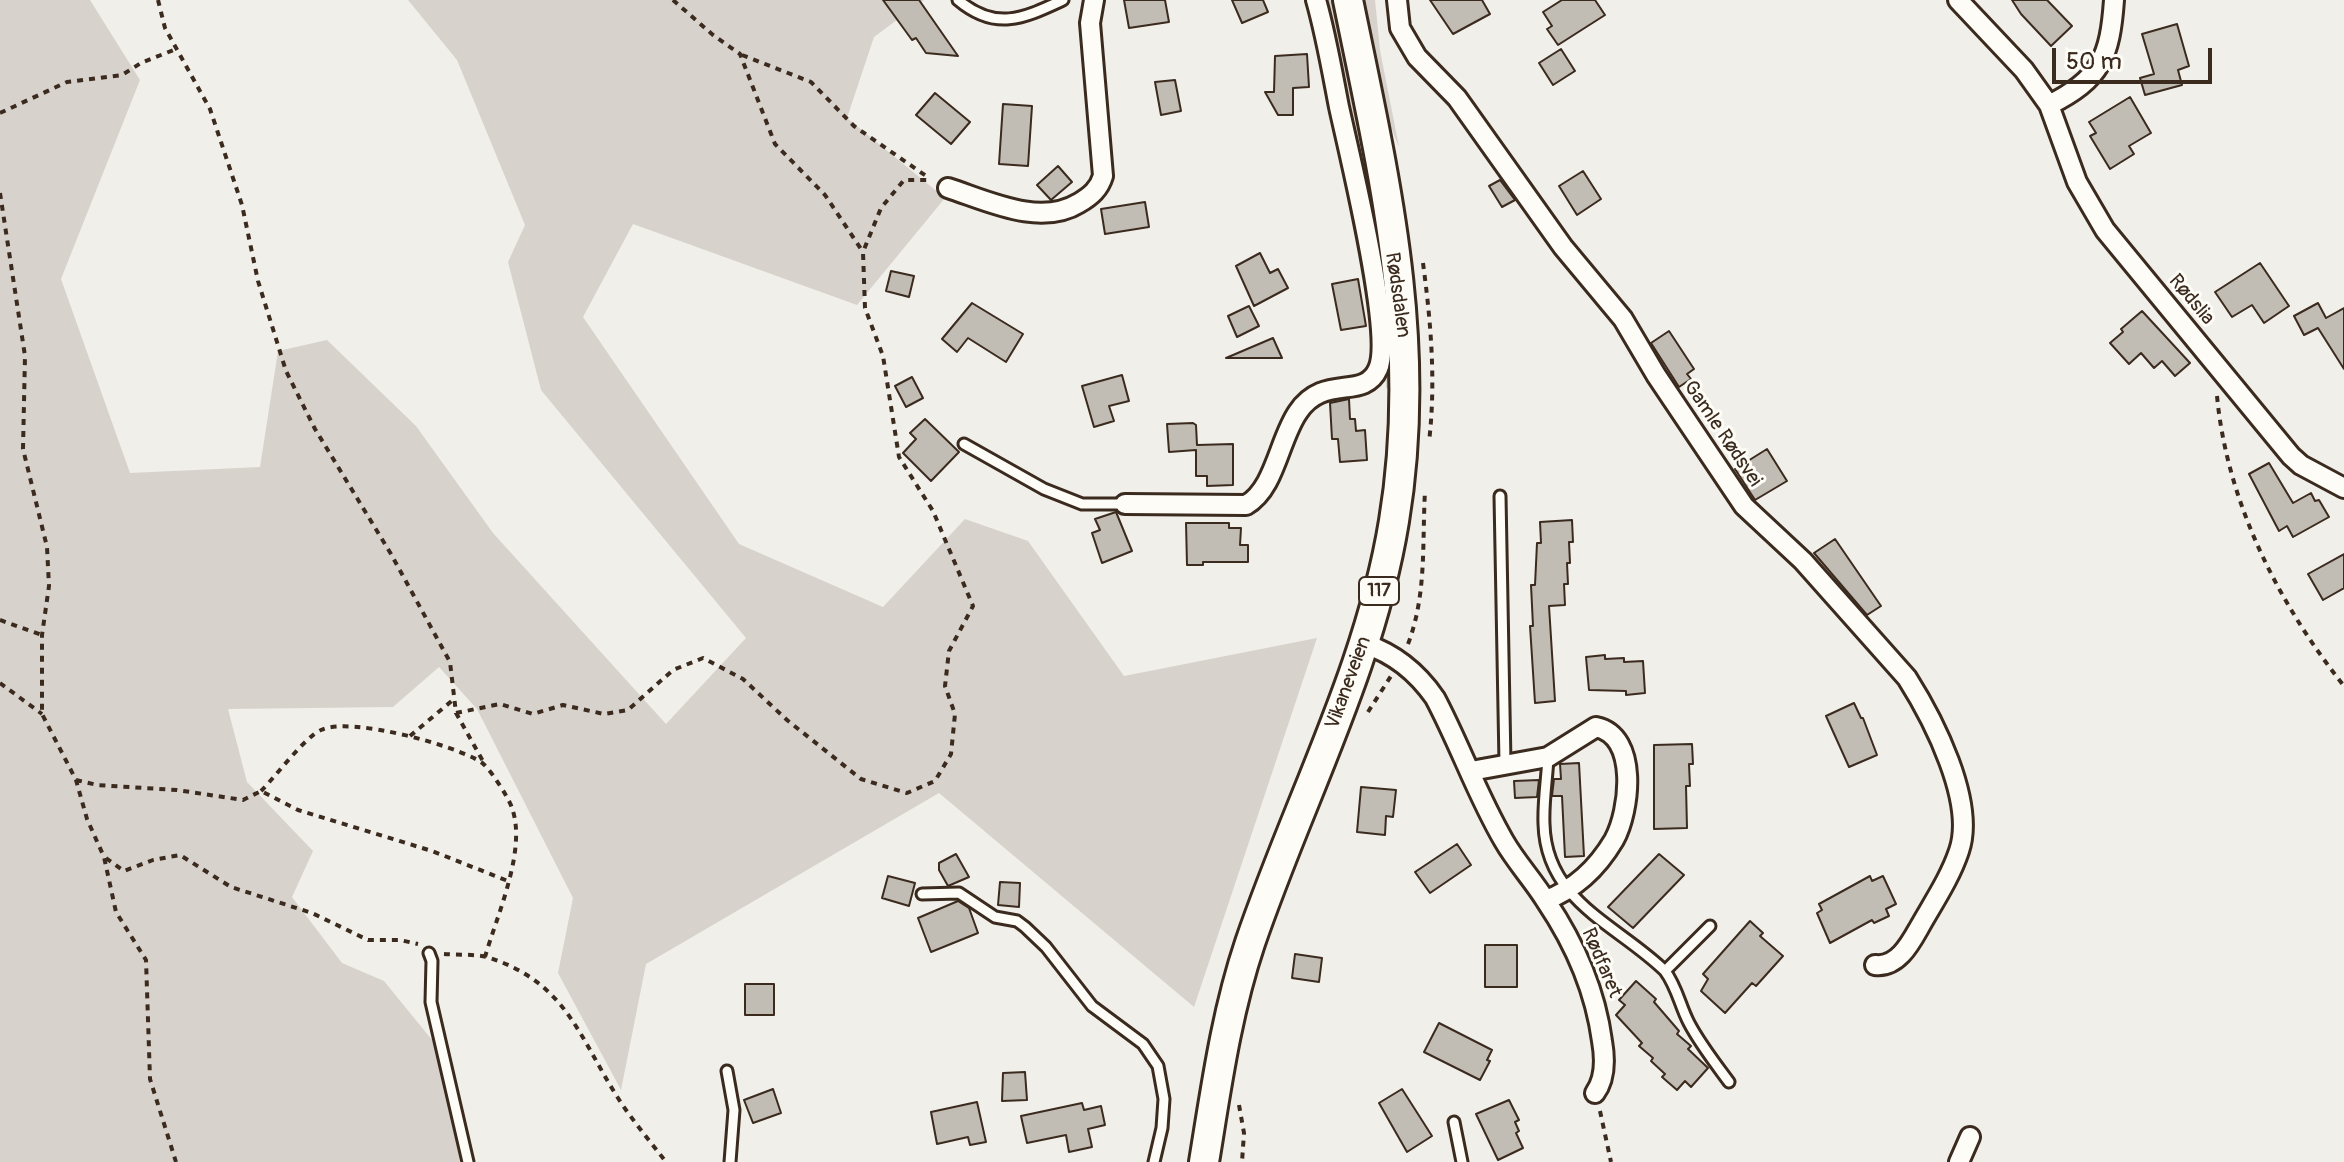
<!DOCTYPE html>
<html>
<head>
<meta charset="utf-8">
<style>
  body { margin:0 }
  #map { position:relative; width:2344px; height:1162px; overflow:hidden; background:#f1efea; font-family:Pangolin,sans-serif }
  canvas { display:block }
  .scale { position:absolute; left:2052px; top:48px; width:160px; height:36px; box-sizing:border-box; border:4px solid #3b2a1e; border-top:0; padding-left:10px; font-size:24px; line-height:28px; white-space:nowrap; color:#3b2a1e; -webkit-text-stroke:6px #fdfcf7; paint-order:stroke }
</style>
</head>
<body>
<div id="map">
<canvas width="2344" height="1162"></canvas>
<div class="scale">50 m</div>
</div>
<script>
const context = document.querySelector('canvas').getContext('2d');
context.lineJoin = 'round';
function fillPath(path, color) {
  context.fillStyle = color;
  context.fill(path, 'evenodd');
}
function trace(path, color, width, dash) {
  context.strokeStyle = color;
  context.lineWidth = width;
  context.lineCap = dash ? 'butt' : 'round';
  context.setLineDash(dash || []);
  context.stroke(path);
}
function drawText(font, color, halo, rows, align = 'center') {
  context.font = font + ' Pangolin,sans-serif';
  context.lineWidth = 6;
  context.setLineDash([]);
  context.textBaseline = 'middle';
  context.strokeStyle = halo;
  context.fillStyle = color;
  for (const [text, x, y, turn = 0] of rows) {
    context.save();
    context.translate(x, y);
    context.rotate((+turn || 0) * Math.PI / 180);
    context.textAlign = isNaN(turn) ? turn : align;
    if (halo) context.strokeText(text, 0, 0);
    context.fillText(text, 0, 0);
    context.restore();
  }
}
fillPath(new Path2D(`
  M0,0h90l50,80 -79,199 69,194 130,-6 18,-116 49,-11 89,86 77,107 173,191 80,-86 -205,-248 -33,-128 17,-37 -68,-165 -49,-60h516l-50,37 -27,81 98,80 -88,107 -224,-81 -50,93 156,227 144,63 82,-88 63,22 96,135 193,-38 -123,369 -255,-214 -293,171 -25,126 -63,-117 15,-75 -96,-189 -38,-42 -46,40 -165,2 19,73 66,69 -21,46 50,66 42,18 57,70 19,111h-460z
  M1324,0h13l25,129 21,135 12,123 -4,4 -5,-3 -4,-90z
  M1359,0h16l5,50 19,97 -18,-44z`), '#d7d2cc');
const building = new Path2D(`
  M883,0h36l39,56 -32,-3 -10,-15 -4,2z
  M1124,0h41l4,22 -40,6z
  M1232,0h31l5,12 -26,11z
  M1430,0h52l8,14 -37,20z
  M1562,0h33l10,15 -47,30 -11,-16 5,-3 -9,-14z
  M2012,0h35l25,26 -21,20 -30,-32z
  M2177,24l12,42 -11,4 4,15 -37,10 -5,-17 14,-4 -12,-40z
  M1561,49l14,22 -22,14 -14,-22z
  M1307,54l2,33 -16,1v27h-15l-13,-23h9l1,-36z
  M1175,80l6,31 -20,4 -6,-33z
  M935,93l35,29 -19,22 -35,-29z
  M2130,97l21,36 -22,13 5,8 -24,15 -20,-33 6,-3 -7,-11z
  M1003,104l29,2 -4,60 -29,-2z
  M1058,166l14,16 -21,18 -14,-15z
  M1583,171l18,28 -24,16 -18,-29z
  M1500,180l15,20 -13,7 -13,-21z
  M1145,202l4,25 -44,7 -4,-25z
  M1260,253l10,20 8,-4 10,19 -34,18 -18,-40z
  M2260,263l29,43 -25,17 -12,-18 -20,12 -17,-25z
  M891,271l23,5 -5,21 -23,-6z
  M1358,279l8,47 -25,4 -9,-46z
  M972,303l51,31 -17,28 -38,-24 -11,14 -15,-13z
  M2318,303l8,15 18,-10v61l-26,-41 -14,7 -10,-19z
  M1249,306l10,20 -22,11 -9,-21z
  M2142,311l48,52 -15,13 -13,-15 -8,7 -13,-15 -12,11 -19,-21 13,-11 -2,-3z
  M1669,331l25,38 -7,5 4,5 -12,8 -28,-44z
  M1273,338l9,20h-56z
  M1122,375l7,26 -20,5 5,15 -20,6 -12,-41z
  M912,377l11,21 -17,9 -11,-21z
  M1349,399l1,20h5l1,12 9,-1 2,30 -27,2 -2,-23h-6l-2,-36z
  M925,419l34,33 -28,29 -28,-28 13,-14 -6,-6z
  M1193,423l3,2 1,20 36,-1v41l-26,1v-10h-11v-26l-27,2 -2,-28z
  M1767,449l20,32 -32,19 -20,-31z
  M2269,463l24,40 18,-10 4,8 4,-1 10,17 -36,20 -6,-11 -8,5 -30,-57z
  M1116,512l16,39 -30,12 -10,-30 8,-3 -5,-11z
  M1572,520l1,22h-4l1,21h-3l1,21h-4l1,21 -16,1 6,95 -20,2 -5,-77h3l-2,-41h4l2,-42h4l-1,-21z
  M1186,523h43v5h12l-1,17h8v17h-45v3h-16z
  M1835,539l46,67 -14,9 -53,-62z
  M2344,554v34l-21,12 -15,-26z
  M1605,655v4l19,-1v4l19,-1 2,32 -19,2v-4l-37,-1 -3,-33z
  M1854,703l7,15h2l14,37 -28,12 -23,-51z
  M1692,744l1,20h-4l1,22h-4l1,42 -33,1v-84z
  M1579,763l5,93 -19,1 -3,-61h-10l2,-17h7l-1,-15z
  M1539,780l-2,17 -22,1 -1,-17z
  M1361,787l35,3 -3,27 -7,-1 -1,19 -28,-3z
  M1457,844l14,21 -41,28 -15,-21z
  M956,854l13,23 -21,9 -9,-16v-7z
  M1659,854l25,21 -51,53 -25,-21z
  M888,876l27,7 -6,23 -27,-8z
  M1870,876l2,5 11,-5 13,28 -10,5 3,7 -15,7 -2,-3 -42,23 -13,-30 5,-3 -3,-6z
  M1000,882l20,1 -1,24 -21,-2z
  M958,901l11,7 9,25 -47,19 -13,-34z
  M1750,921l13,12 -3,3 23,20 -27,30 -4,-3 -27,30 -24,-22 7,-12 -5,-5z
  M1485,945h32v42h-32z
  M1295,954l27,4 -3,24 -27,-4z
  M1636,981l20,18 -2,3 25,29 -2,3 14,12 -3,3 20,19 -17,19 -6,-6 -8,9 -15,-13 3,-3 -14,-13 2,-3 -14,-12 3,-3 -26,-28 9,-10 -6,-5z
  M745,984h29v31h-29z
  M1439,1023l53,27 -5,10 3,1 -10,19 -56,-28z
  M1025,1072l2,28 -25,1 1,-28z
  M773,1089l8,24 -28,10 -9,-23z
  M1402,1089l30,47 -25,16 -28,-49z
  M1509,1100l10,20 -4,2 4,9 -3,2 7,15 -25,12 -22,-46z
  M977,1102l9,40 -16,3 -2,-8 -31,7 -6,-32z
  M1082,1103l2,7 17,-4 4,19 -17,4 4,18 -23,5 -3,-17 -39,8 -6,-27z`);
fillPath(building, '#c1bcb4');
trace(building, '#3b2a1e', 2);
const lane = new Path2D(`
  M958,0c38,32 66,18 105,0
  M964,444l80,45 38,15h43
  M1500,496l5,267
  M1548,757c-1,22 -5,45 -4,67 2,78 74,101 121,147 12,16 15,35 24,52 11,21 26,40 40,59
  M922,894l37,-1 36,24 22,4 8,6 21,20 46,59 51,38 15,22 6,33 -2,29 -8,34
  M429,953l3,8 -1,41 37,160
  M1665,971l45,-45
  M727,1071l7,39 -4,52
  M1454,1122l8,40`);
const street = new Path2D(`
  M1397,0l3,28 17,29 40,41 106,149 60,72 33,56 88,131 59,55 104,117c26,41 69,124 52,173 -9,27 -26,52 -40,77 -9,16 -22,40 -44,37
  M1958,0l66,70 25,35c52,-26 61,-48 65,-105
  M2049,105l28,77 28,48 186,226 10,9 43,23
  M948,188c40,13 92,39 131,15 12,-7 20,-14 24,-27l-13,-153 4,-23
  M1125,504l121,1c29,-16 33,-66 52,-93 26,-39 66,-11 80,-43 16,-34 -29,-216 -39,-262 -7,-36 -13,-72 -23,-107
  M1365,644c30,10 52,28 70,54 25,47 42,97 69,143 12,21 29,39 42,60 29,43 49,88 56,140 3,17 4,37 -7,52
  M1471,771l77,-14 48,-30c43,9 34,84 18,113 -16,27 -39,49 -68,60
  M1959,1162l11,-25`);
const primary = new Path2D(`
  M1204,1162c12,-73 22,-148 46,-219 48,-141 120,-274 144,-422 30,-181 -10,-345 -46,-521`);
trace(lane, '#3b2a1e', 15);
trace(street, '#3b2a1e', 24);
trace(primary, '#3b2a1e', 34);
trace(new Path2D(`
  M158,0l7,28 45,81 32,96 16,76 28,90 29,58 76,125 59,108 6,51 28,50
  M673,0l40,35 27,19 35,90 50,51 38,57
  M742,55l69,27 43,44 75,52
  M0,113l67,-31 55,-7 19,-12 35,-14
  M0,193l25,163 -2,93 24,98 2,39 -7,49v79l34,66 11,39 17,38 12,55 30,48 4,119 26,83
  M1423,263c8,60 13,119 6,179
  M2217,396c10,106 61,207 127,290
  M0,620l42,15
  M1408,644c19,-50 14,-101 17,-153
  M0,683l42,31
  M1368,712l23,-36
  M456,713l44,-9 33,10 30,-9 41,9 24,-4 45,-40 30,-12 40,21 44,41 74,59 46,14 28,-12 16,-27 4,-40 -10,-28 4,-35 24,-45 -40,-95 -34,-54 -16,-101 -18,-48 -2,-56 18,-44 23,-28h28
  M410,736l44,-37
  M76,780l21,5 80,5 66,10 18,-9 37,19 134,41 76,30
  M261,791c16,-16 43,-53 60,-61 29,-14 133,15 160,32 8,5 28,36 31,46 15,42 -15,107 -27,149
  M106,858l18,13 29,-11 27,-5 51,32 81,26 56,27h32l18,4
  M444,954c13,1 30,0 43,3 79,25 91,78 131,141 14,22 32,43 48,64
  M1239,1105l5,28 -2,29
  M1600,1111l11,51`), '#3b2a1e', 4, [6, 6]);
trace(lane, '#fdfcf7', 9);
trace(street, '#fdfcf7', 18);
trace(primary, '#fdfcf7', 28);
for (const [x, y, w] of [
  [1379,591,40]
]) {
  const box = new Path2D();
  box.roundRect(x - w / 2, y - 14, w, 28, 6);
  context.fillStyle = '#fdfcf7';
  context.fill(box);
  trace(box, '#3b2a1e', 2);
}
drawText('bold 18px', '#3b2a1e', null, [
  ["117",1379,591]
]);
drawText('20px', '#3b2a1e', '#fdfcf7', [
  ["Rødsdalen",1397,295,82],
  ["Rødslia",2191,300,50],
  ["Gamle Rødsvei",1722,434,56],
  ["Vikaneveien",1349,683,-70],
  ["Rødfaret",1601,963,67]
]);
</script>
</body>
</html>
